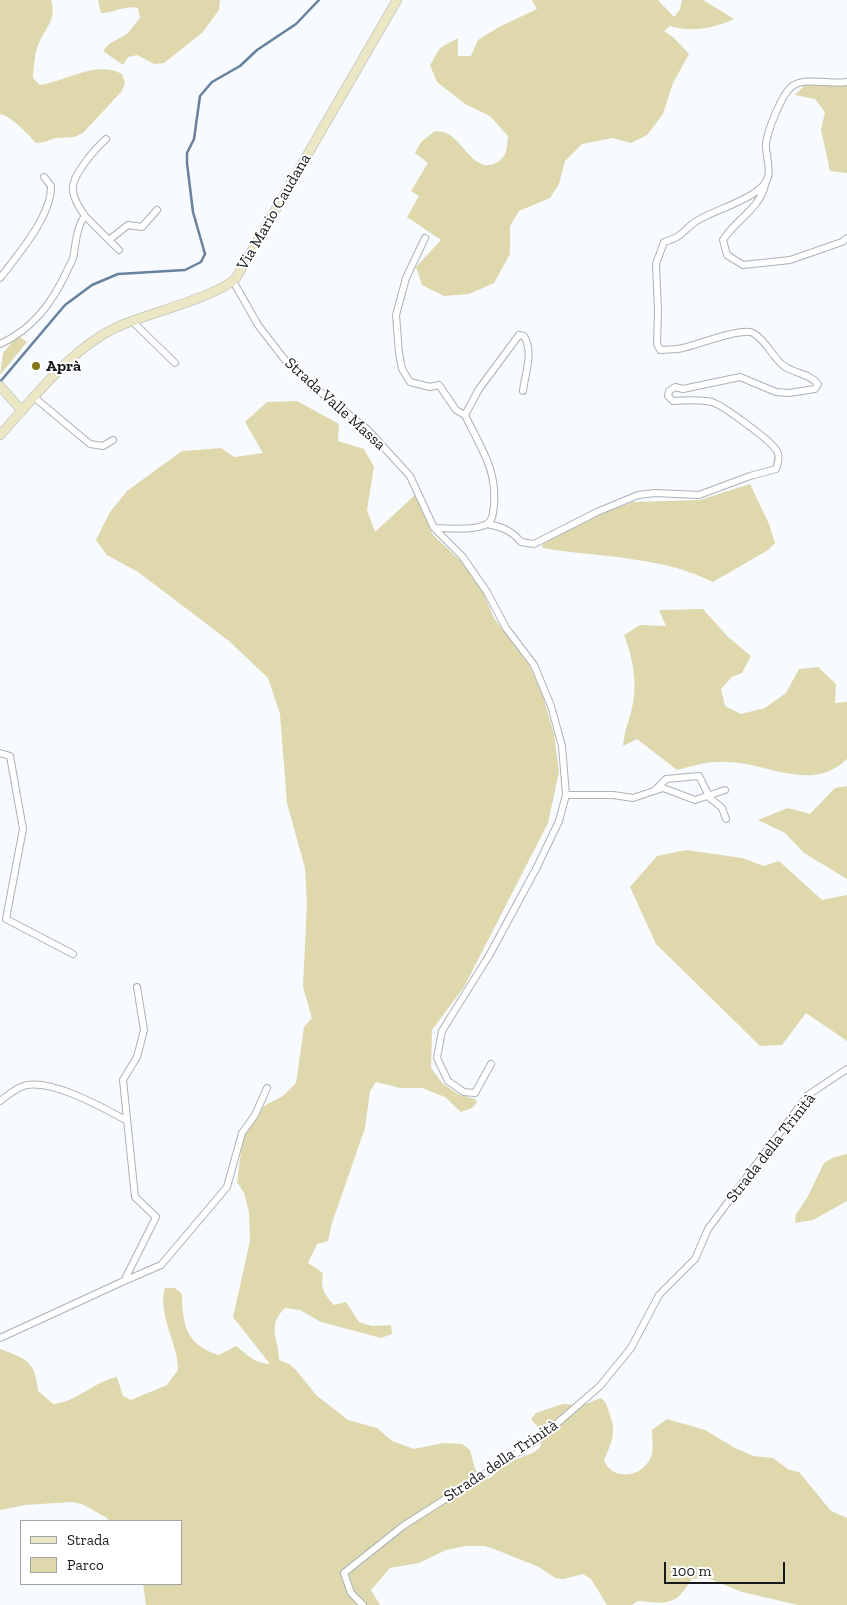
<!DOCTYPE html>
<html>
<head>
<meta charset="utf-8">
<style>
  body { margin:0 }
  #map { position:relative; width:847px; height:1605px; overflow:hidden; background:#f7faff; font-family:"Zilla Slab",serif }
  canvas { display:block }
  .legend { position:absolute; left:20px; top:1520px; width:162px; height:65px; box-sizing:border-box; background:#fff; border:1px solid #a2a3a3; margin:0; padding:6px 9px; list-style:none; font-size:15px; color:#16181a }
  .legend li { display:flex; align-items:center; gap:10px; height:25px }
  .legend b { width:25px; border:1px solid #a2a3a3 }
  .scale { position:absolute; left:664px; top:1562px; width:121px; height:22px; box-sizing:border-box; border:2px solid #16181a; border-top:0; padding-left:6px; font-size:15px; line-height:18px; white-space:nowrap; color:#16181a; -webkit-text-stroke:4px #fff; paint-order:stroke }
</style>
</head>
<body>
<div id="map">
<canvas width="847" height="1605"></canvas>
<ul class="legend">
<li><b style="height:6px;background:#ebe6c3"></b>Strada</li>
<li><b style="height:14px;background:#ded8ac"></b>Parco</li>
</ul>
<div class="scale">100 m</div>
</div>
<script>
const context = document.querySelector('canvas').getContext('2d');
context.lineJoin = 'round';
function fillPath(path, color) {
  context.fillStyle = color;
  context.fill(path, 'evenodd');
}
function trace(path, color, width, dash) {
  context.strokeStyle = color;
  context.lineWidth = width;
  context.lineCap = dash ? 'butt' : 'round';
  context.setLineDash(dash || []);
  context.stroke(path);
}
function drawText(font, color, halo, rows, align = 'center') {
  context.font = font + ' "Zilla Slab",serif';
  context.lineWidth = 4;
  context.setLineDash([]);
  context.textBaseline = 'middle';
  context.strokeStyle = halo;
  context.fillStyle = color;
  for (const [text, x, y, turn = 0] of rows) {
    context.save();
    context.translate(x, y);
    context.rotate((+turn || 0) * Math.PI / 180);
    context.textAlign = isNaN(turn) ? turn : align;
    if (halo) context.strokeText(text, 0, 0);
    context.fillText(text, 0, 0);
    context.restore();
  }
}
fillPath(new Path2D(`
  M0,0h51c6,19 -5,27 -12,43 -5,11 -5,23 -6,35l7,7c27,-4 56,-25 82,-11l3,8 -3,9 -39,42 -9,4 -19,1 -10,4 -9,1c-8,-9 -26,-28 -36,-29z
  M98,0h122l-1,10 -17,23 -38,30 -10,1 -17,-9 -9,2 -5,8 -20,-14 6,-7 18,-10 13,-16 -2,-10c-13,-3 -23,5 -37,5z
  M532,0h126l16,17 6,-8 2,-9h21l31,19c-21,9 -41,14 -64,7l-6,5 10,7 15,16 -16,29 -10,31 -16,21 -16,8 -19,-5 -30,6 -17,17 -6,23 -9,14 -31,13 -9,15v28l-16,29 -25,11 -25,2 -22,-11 -6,-18 25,-27 -34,-23 12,-21 -8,-5 17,-28 -13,-10 6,-11 14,-11c3,1 8,0 11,2 17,7 28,41 50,30 11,-5 11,-16 12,-27l-18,-20 -25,-12 -28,-22 -7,-17 10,-17 18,-10v18h13l7,-16 21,-13 38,-18z
  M847,78v95l-17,-2 -9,-41 4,-18 -10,-13 -20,-4 10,-10z
  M18,335l9,7 -27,33 3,-22z
  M297,401l42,23 -1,17 26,8 10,18 -7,43 8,22 40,-37 18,40 30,28 19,27 12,28 35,47 13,28 12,41 5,38 -11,51 -84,164 -32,43 -1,38 12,16 15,10 17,5 2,3 -5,6 -11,4 -16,-15 -23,-9h-22l-24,-6 -6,9 -5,37 -34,98 -3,15 -11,3 -9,19 15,10c-3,15 1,21 11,32l12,-3 13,20 13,4 19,-1 1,9 -11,4 -60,-16 -21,-12 -15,-2c-19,18 -6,31 -6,52l10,4 8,7 19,24 32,25 29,8 15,13 22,8 29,-6 19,1 8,6 5,19 5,7 9,3c7,-6 14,-13 22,-17 16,-10 32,-5 32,-29l-12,-14 5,-6 27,-9 20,1 18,-7c7,6 6,9 9,17 7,20 1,27 -6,46 10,20 38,17 47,-4 3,-7 1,-19 1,-27l15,-11 38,11 30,18 18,8 20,2 16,12 10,2 32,39 16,7v87h-49l-56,-13 -34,-14 -16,1c-17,26 -21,25 -54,22l-6,4h-25l-16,-26 -8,-5 -20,5 -8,-1 -16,-11 -45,-18 -9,-3h-20l-19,4 -27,13 -29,5 -19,22 9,15h-234l-3,-21h38v-63h-72l-2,-3 -25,-14 -10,-2 -47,3 -25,5v-161c27,10 35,12 38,42l15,13c24,-2 40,-22 64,-27l6,19 8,4 36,-15 11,-15c0,-28 -21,-55 -13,-82h10l7,6c0,31 5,52 37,61l17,-9c11,9 20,18 34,18l-37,-47 17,-76 -1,-29 -5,-19 -7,-11 6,-45 21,-31 19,-10 13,-13 8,-56 8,-9 -9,-31 4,-84 -2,-35 -18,-65 -7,-89 -12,-36 -39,-37 -50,-38 -41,-31 -31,-17 -11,-15 14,-28 17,-21 55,-40 39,-3 13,9 29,-4 -18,-31 22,-20z
  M750,484l19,40 6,19 -7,7 -55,32c-48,-24 -105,-25 -158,-32l-12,-2 -1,-3 30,-21 61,-22 67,-2z
  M703,609l25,28 23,19 -9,17 -10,4 -11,12 4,17 16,8 24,-6 21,-15 13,-24 19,-2 18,17 -1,19 12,-1v57c-36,35 -79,3 -121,3 -17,-1 -33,4 -49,8l-40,-31 -14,7c1,-14 6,-25 9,-38 6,-24 1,-50 -8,-73l16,-10 26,1 -7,-16z
  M847,786v93l-43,-26 -19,-20 -27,-13 30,-12 22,6 25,-26z
  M686,850l56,8 22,8 15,-5 43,39 25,-5v146l-41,-28 -24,32 -22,1 -104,-102 -26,-57 27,-31z
  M847,1154v47l-34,19 -18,3 1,-9 11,-16 17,-35 8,-5z`), '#ded8ac');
trace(new Path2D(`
  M0,382l65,-77 27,-20 26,-11 67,-4 16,-8 4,-8 -12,-42 -6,-49v-10l7,-14 6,-43 12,-14 28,-16 17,-16 39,-26 23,-24`), '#68819e', 2.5);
const street = new Path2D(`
  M765,185c-6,25 -29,34 -42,55l4,15 16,10 47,-5 52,-18 5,-4
  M85,216l34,34
  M425,238l-19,40 -10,37 3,38 3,16 8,13 20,5 9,-2 17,25 9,5
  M109,240l19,-15 14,2 15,-17
  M0,278c18,-23 52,-63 51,-92l-7,-9
  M233,281l25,44 27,35 24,23 58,46 43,47 24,52c17,0 35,3 51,-3 8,-3 8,-12 9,-20 3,-37 -14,-58 -29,-90l14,-26 40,-54 5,1c10,17 1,37 -1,55
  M132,321l43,42
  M0,344c33,-15 52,-41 67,-73 2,-5 7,-12 7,-18 2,-12 3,-27 11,-37 -5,-7 -11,-16 -12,-25 -3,-14 22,-42 33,-52
  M35,398l55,46 13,2 10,-6
  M487,524c15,3 24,6 34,18l13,2 63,-32 41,-17 17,-2 44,2 51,-19 26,-7c2,-6 4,-12 1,-18 -5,-10 -55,-46 -65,-49 -12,-3 -26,-2 -39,-1l-5,-5 1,-5 6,-4 8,2 57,-12 36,15 13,1 26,-4 3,-5c-9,-11 -23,-10 -34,-18 -12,-9 -17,-25 -31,-33 -10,-6 -57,12 -70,15 -8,2 -16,1 -23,2l-3,-6 1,-33 -2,-47 8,-22c20,-6 16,-9 31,-20 17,-12 68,-24 73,-45 3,-11 -3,-23 -2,-34 2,-13 15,-47 25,-56 14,-11 39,-2 56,-5
  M434,528l28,28 25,36 19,36 28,37 17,41 11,40 4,49 -7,26 -22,46 -47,87 -48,77 -5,27 11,23 16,11 11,1 16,-29
  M0,753l10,3 13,73 -17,90 67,35
  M655,790l11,-11 33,-3 11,22 12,10 4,11
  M566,795h47l20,3 30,-10 32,12 30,-10
  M0,1101c7,-5 18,-15 27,-16 29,-4 74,22 99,35
  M124,1281l37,-16 66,-78 15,-54 13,-18 12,-27
  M0,1338l124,-57 32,-64 -21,-20 -12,-117 14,-23 7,-27 -7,-43
  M363,1605l-12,-12 -7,-20 59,-47 136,-87 61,-53 31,-38 28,-53 36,-36 13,-30 100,-134 39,-26`);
const secondary = new Path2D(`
  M0,386l22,25
  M0,435c34,-37 70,-86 117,-108 28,-13 100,-30 119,-49l161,-278`);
trace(street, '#acb2b8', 8);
trace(secondary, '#acb2b8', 10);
trace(street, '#fff', 6);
trace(secondary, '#ebe6c3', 9);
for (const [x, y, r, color] of [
  [36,366,5,"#83771a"]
]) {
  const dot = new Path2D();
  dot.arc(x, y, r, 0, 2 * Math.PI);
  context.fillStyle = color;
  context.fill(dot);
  trace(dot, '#fff', 2);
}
drawText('16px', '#16181a', '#fff', [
  ["Via Mario Caudana",274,212,-60],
  ["Strada Valle Massa",335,404,42],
  ["Strada della Trinità",771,1148,-52],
  ["Strada della Trinità",501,1461,-34]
]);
drawText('bold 16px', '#16181a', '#fff', [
  ["Aprà",46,366]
], 'left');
</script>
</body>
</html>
